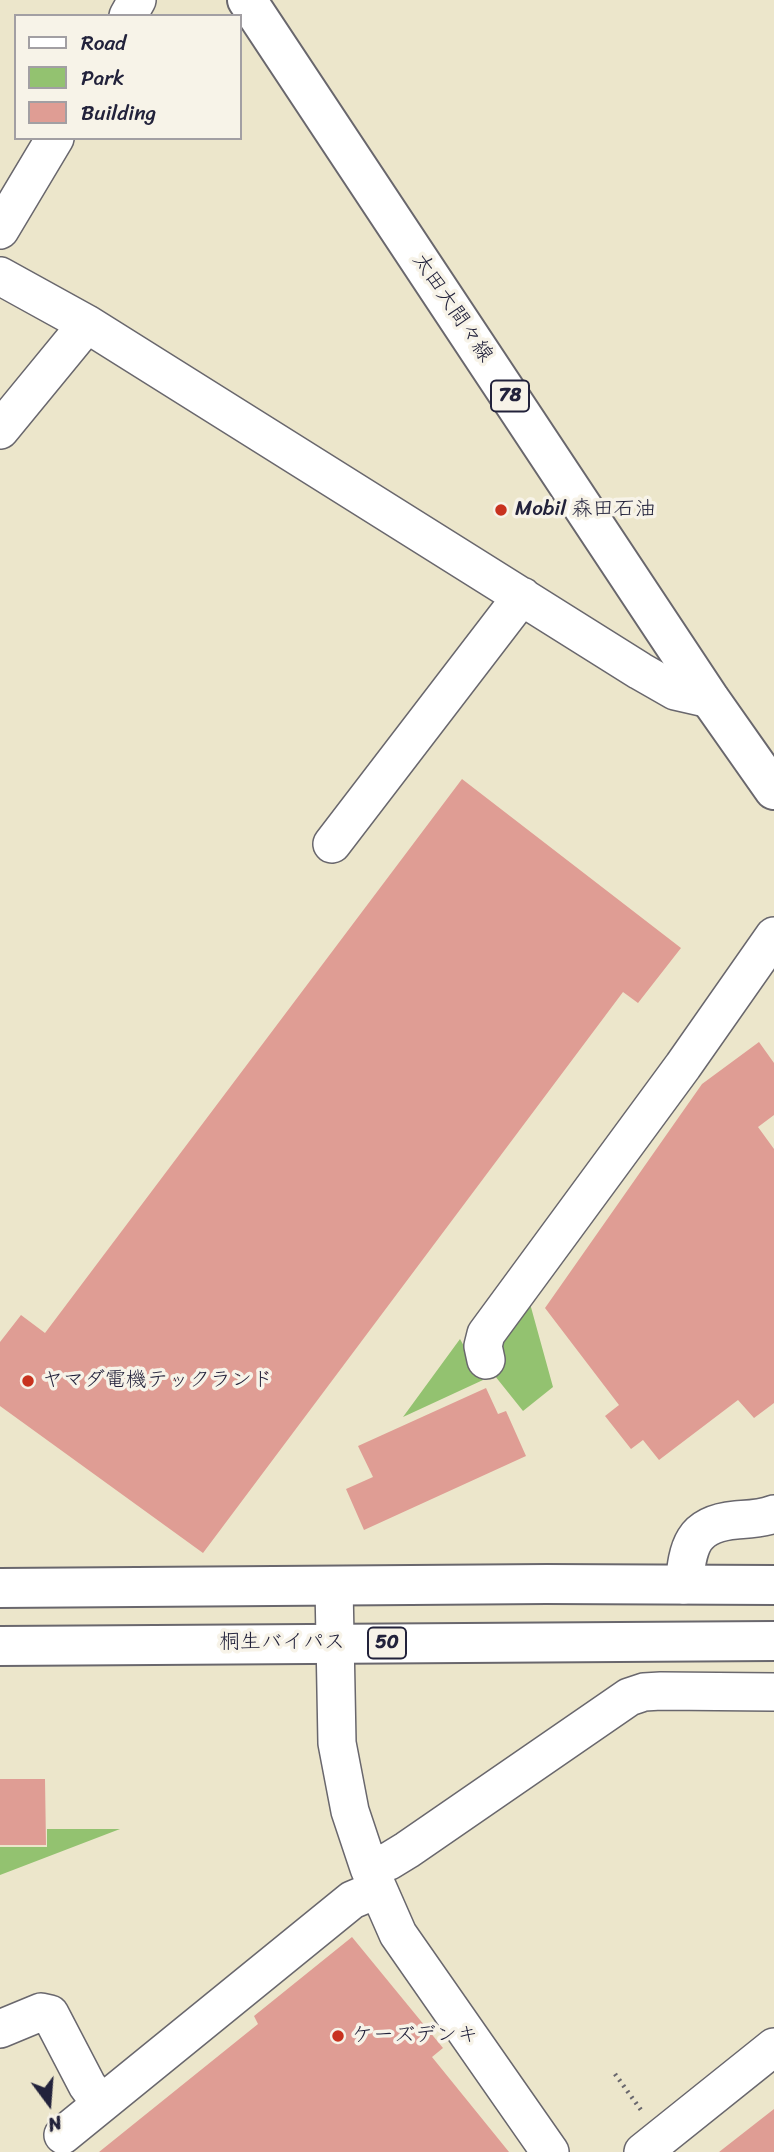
<!DOCTYPE html>
<html>
<head>
<meta charset="utf-8">
<style>
  body { margin:0 }
  #map { position:relative; width:774px; height:2152px; overflow:hidden; background:#ece6cb; font-family:Sriracha,sans-serif }
  canvas { display:block }
  .legend { position:absolute; left:14px; top:14px; width:228px; height:126px; box-sizing:border-box; background:#f7f3e8; border:2px solid #a29fa3; margin:0; padding:9px 12px; list-style:none; font-size:21px; color:#22223b }
  .legend li { display:flex; align-items:center; gap:14px; height:35px }
  .legend b { width:35px; border:2px solid #a29fa3 }
  .north { position:absolute; left:14px; top:2068px; width:70px; height:70px; -webkit-text-stroke:5px #f7f3e8; paint-order:stroke; rotate:164deg; font-size:19px; font-weight:700; line-height:28px; text-align:center; color:#22223b }
  .north::after { content:''; display:block; margin:auto; width:24px; height:32px; background:#22223b; clip-path:polygon(50% 0,100% 100%,50% 72%,0 100%) }
</style>
</head>
<body>
<div id="map">
<canvas width="774" height="2152"></canvas>
<ul class="legend">
<li><b style="height:9px;background:#fff"></b>Road</li>
<li><b style="height:19px;background:#93c270"></b>Park</li>
<li><b style="height:19px;background:#df9d94"></b>Building</li>
</ul>
<div class="north">N</div>
</div>
<script>
const context = document.querySelector('canvas').getContext('2d');
context.lineJoin = 'round';
function fillPath(path, color) {
  context.fillStyle = color;
  context.fill(path, 'evenodd');
}
function trace(path, color, width, dash) {
  context.strokeStyle = color;
  context.lineWidth = width;
  context.lineCap = dash ? 'butt' : 'round';
  context.setLineDash(dash || []);
  context.stroke(path);
}
function drawText(font, color, halo, rows, align = 'center') {
  context.font = font + ' Sriracha,"Klee One",sans-serif';
  context.lineWidth = 7;
  context.setLineDash([]);
  context.textBaseline = 'middle';
  context.strokeStyle = halo;
  context.fillStyle = color;
  for (const [text, x, y, turn = 0] of rows) {
    context.save();
    context.translate(x, y);
    context.rotate((+turn || 0) * Math.PI / 180);
    context.textAlign = isNaN(turn) ? turn : align;
    if (halo) context.strokeText(text, 0, 0);
    context.fillText(text, 0, 0);
    context.restore();
  }
}
fillPath(new Path2D(`
  M529,1300l24,87 -30,24 -28,-35 3,-33z
  M460,1339l23,41 -80,37z
  M47,1829h73l-120,46v-28h47z`), '#93c270');
fillPath(new Path2D(`
  M462,779l219,169 -43,55 -15,-11 -420,561 -203,-147v-64l21,-27 24,18z
  M759,1042l15,21v52l-16,12 16,22v254l-20,15 -16,-18 -79,60 -16,-20 -12,9 -26,-33 14,-11 -74,-97 157,-224z
  M486,1388l12,26 8,-3 20,45 -162,74 -18,-41 27,-12 -15,-31z
  M0,1779h45l1,66h-46z
  M352,1937l91,111 -11,9 77,95h-410l159,-128 -4,-8z
  M774,2109v43h-55z`), '#df9d94');
const minor = new Path2D(`
  M128,16l9,-16
  M0,230l55,-92
  M0,276l87,48 553,347 35,20 35,8
  M0,430l87,-106
  M332,844l190,-248
  M486,1360l-3,-14 3,-12 197,-268 91,-130
  M684,1585c4,-38 7,-61 52,-65 13,-1 25,-1 38,-6
  M334,1586l3,157 13,68 19,57 29,66 152,218
  M369,1868l20,-7 18,-11 222,-153 15,-5 17,-1 113,1
  M0,2029l41,-17 9,2 37,71 13,18
  M63,2135l289,-235 26,-11
  M643,2152l131,-105`);
const major = new Path2D(`
  M247,0l463,699 64,91`);
const highway = new Path2D(`
  M0,1588l547,-4 227,1
  M0,1646l774,-5`);
trace(minor, '#69676d', 40);
trace(major, '#69676d', 42);
trace(highway, '#69676d', 42);
trace(new Path2D(`
  M615,2074l26,36`), '#69676d', 4.5, [2, 5]);
trace(minor, '#fff', 37);
trace(major, '#fff', 38);
trace(highway, '#fff', 38);
for (const [x, y, r, color] of [
  [501,510,7,"#c8321e"],
  [28,1381,7,"#c8321e"],
  [338,2036,7,"#c8321e"]
]) {
  const dot = new Path2D();
  dot.arc(x, y, r, 0, 2 * Math.PI);
  context.fillStyle = color;
  context.fill(dot);
  trace(dot, '#f7f3e8', 2.5);
}
for (const [x, y, w] of [
  [510,396,38],
  [387,1643,38]
]) {
  const box = new Path2D();
  box.roundRect(x - w / 2, y - 15.5, w, 31, 5);
  context.fillStyle = '#f7f3e8';
  context.fill(box);
  trace(box, '#22223b', 2);
}
drawText('bold 19px', '#22223b', null, [
  ["78",510,396],
  ["50",387,1643]
]);
drawText('21px', '#22223b', '#f7f3e8', [
  ["太田大間々線",452,308,56],
  ["桐生バイパス",282,1643]
]);
drawText('21px', '#22223b', '#f7f3e8', [
  ["Mobil 森田石油",515,510],
  ["ヤマダ電機テックランド",42,1381],
  ["ケーズデンキ",352,2036]
], 'left');
</script>
</body>
</html>
